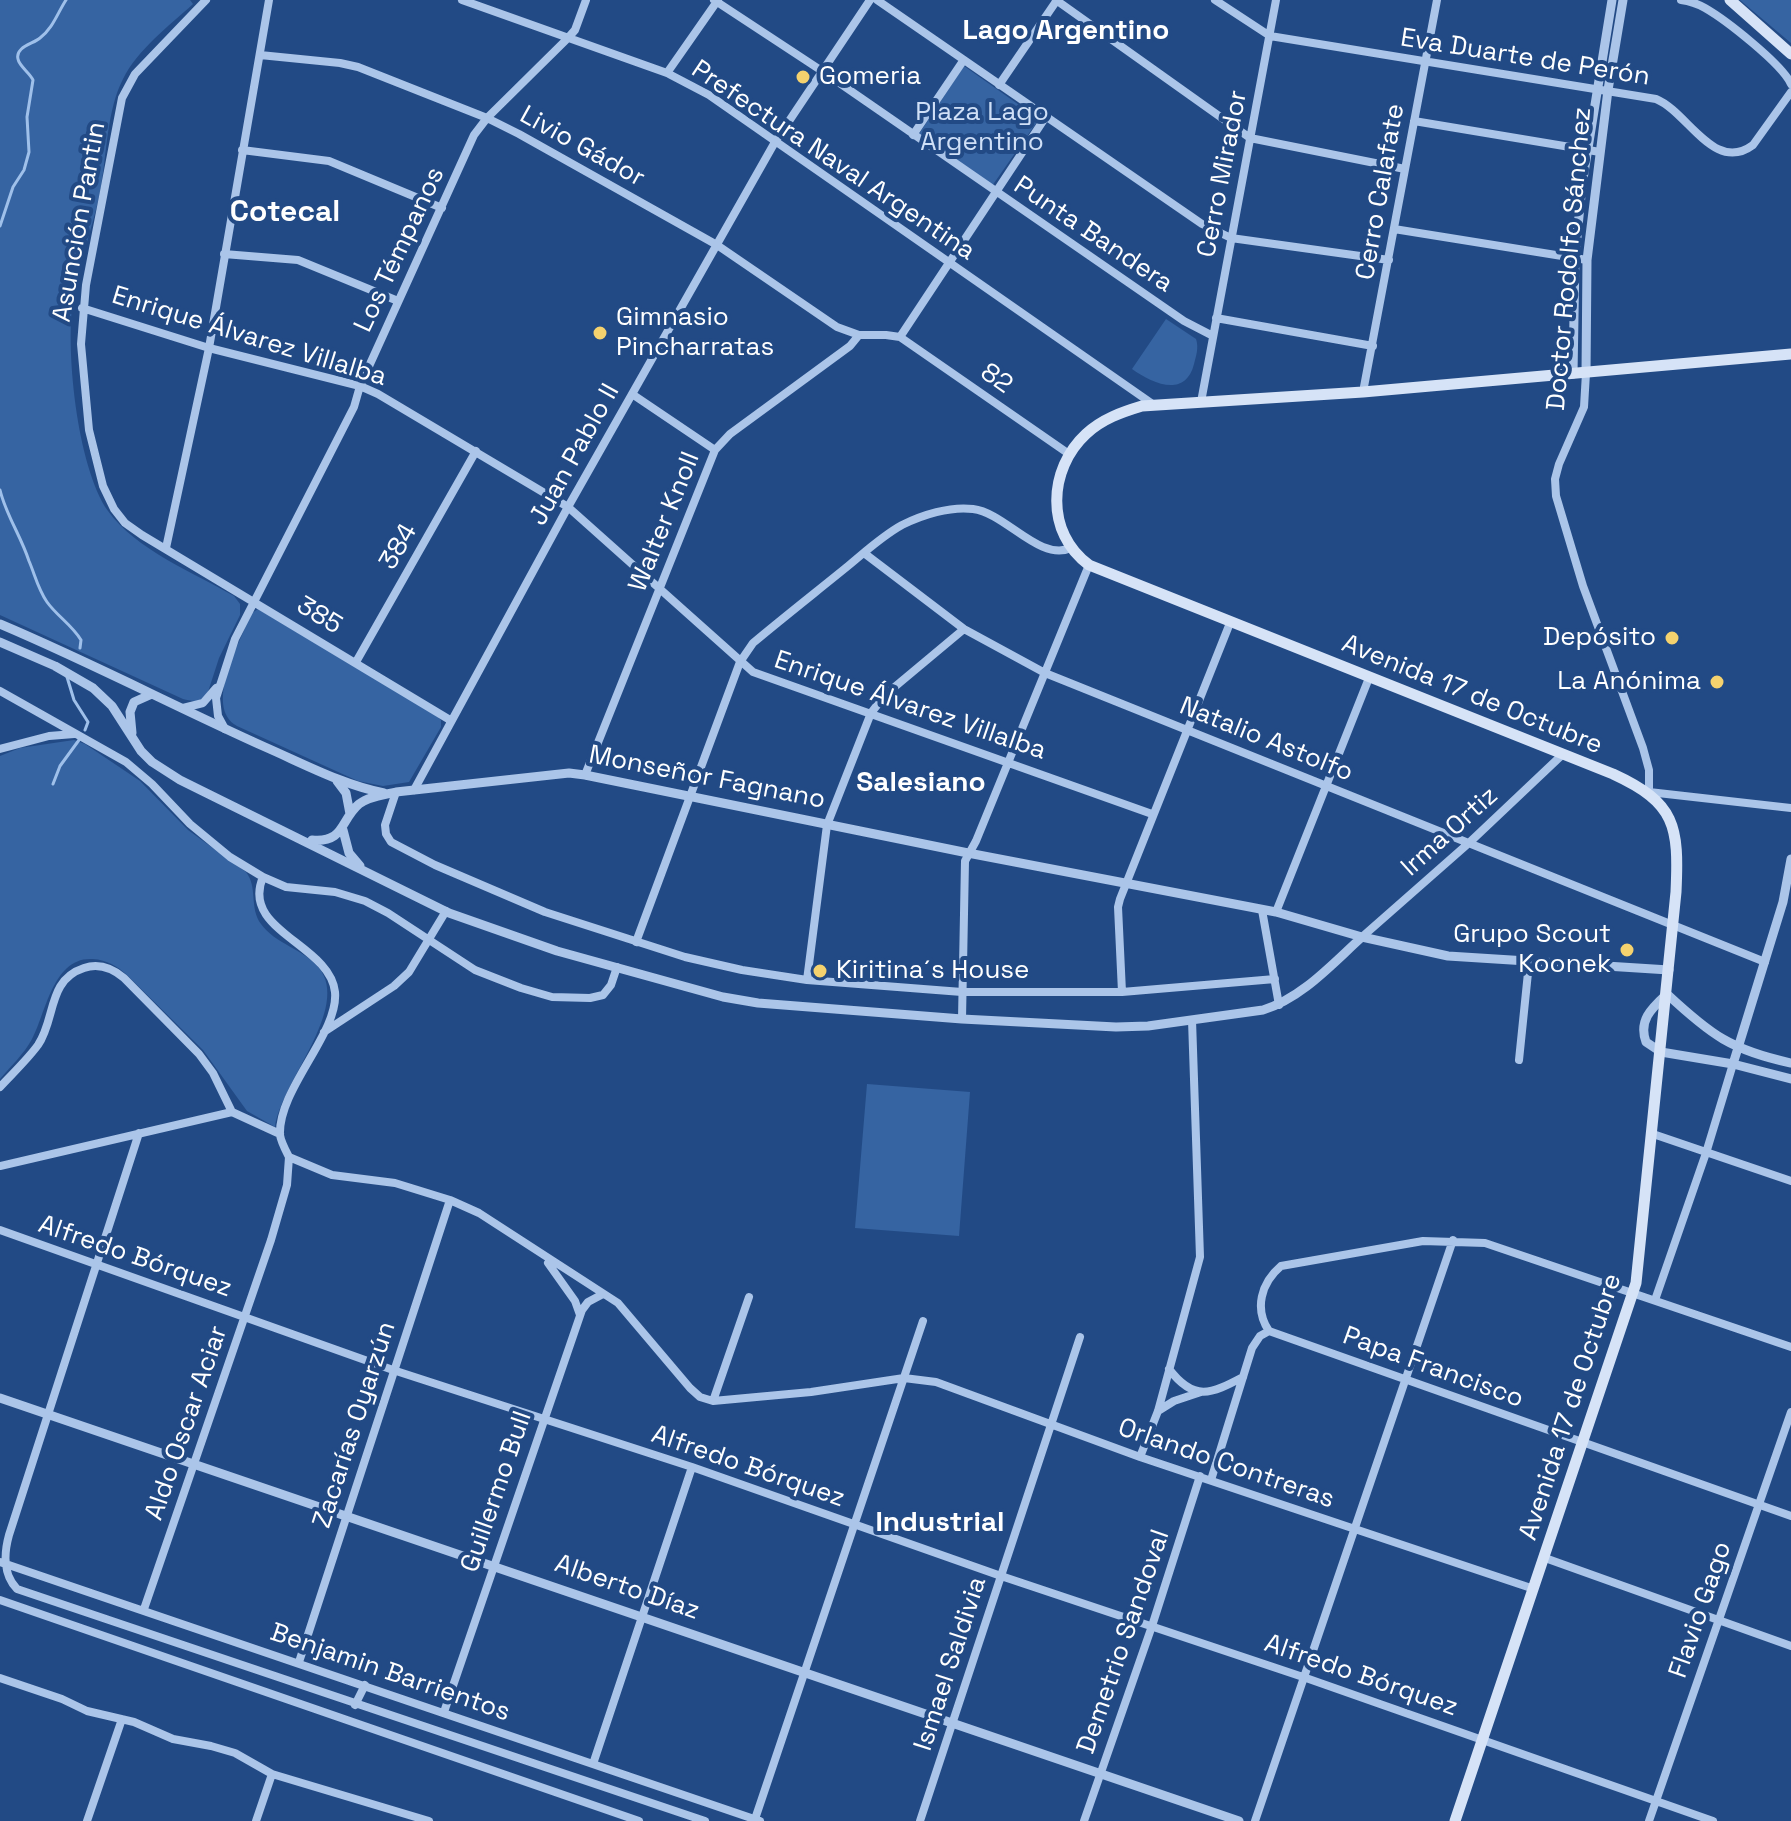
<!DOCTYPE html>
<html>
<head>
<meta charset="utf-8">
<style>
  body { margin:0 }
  canvas { display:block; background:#224a85 }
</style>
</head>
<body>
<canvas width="1791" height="1821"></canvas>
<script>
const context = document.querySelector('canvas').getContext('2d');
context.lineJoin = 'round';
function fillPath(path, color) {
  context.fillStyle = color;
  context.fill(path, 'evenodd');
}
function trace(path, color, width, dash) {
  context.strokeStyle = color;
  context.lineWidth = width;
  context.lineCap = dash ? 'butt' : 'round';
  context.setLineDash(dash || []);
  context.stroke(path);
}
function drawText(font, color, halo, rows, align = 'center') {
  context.font = font + ' "Space Grotesk",sans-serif';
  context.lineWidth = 8;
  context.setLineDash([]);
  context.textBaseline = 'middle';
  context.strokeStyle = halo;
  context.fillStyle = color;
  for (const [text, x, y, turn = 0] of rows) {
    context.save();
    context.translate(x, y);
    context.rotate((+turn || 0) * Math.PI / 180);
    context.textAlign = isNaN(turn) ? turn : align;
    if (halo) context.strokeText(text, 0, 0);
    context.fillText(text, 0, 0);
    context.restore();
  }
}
fillPath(new Path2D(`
  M0,0h190l3,4c-24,22 -55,45 -70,75 -16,31 -16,73 -22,107 -6,36 -20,70 -27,106 -10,54 3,175 34,219 27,38 86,62 126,85l6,8v11l-21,43 -12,37c-6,8 -15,6 -24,4l-183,-84z
  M1740,0h51v43l-44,-37z
  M964,66l75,53 -47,67 -73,-52z
  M1166,319l30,20c3,9 0,17 -2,25 -9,35 -42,19 -62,5z
  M258,609l177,105 6,6v7l-32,55 -26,4 -25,-5 -121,-55c-34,-19 3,-85 15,-113z
  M74,740l11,4 55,37 48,49 58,42c12,15 3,36 15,52 14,20 43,25 58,44 32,40 -38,114 -44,159l-28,-16 -44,-61 -76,-75c-10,-9 -20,-15 -34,-16 -40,-3 -47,54 -61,80 -8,15 -22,28 -32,40v-323l20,-8z
  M867,1084l103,8 -11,144 -104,-8z`), '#3664a2');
trace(new Path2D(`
  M0,226l13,-39 11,-17 5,-18 -2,-35 6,-37c-3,-7 -14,-14 -15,-21 -3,-12 15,-15 22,-21 13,-10 17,-24 26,-38
  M0,490c6,25 21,46 29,71 6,14 9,28 18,41 10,14 25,23 34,38l-1,8
  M67,677l7,23 14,22 -3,8
  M53,784l7,-18 19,-26`), '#9fc0ea', 3);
trace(new Path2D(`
  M206,0l-71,74 -13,24 -36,187 -5,59 8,86 14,56 11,23 11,14 17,12 308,185
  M462,0l205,73 42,22 445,310
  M714,0l108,71 362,250 29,15
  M877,0l325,224 29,14 158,22
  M1056,0l194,138 155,31
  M1215,0l55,36 386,63c32,13 58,75 97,46l38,-53
  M1681,0c8,1 17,4 24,8 21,12 77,56 86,76
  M260,55l80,8 18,4 129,51 32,16 198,111 120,82 22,8
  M667,73l51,-73
  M999,85l58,-85
  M1414,121l186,31
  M913,135l50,-74
  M242,150l87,11 113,47
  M1394,229l193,31
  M224,254l74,6 100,41
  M82,308l127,40 151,38 18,8 190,113 185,165 399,142
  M1216,318l157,28
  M900,337l145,-219
  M1586,373l-2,34 -25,57 -4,15 1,17 27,90 60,162 6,22v22l142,16
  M1363,392l74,-392
  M632,394l83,56
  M1201,402l75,-402
  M166,548l43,-200 60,-348
  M864,553l100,76 81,44 720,289
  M356,662l120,-211
  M0,691l126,71 26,22 38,40 40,33 33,20 23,10 49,5 30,9 23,12 87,57 46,18 31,9 38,1 13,-3 8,-10 6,-18
  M183,708l20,-5 13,-15
  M225,729l-7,-13 -2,-18 19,-59 119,-232 6,-21 114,-251 13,-17 81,-80 7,-8 11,-30
  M0,749l49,-13 25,-2
  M585,775l130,-325 15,-16 120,-88 9,-11h27l14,2 169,117
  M414,790l154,-283 207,-365 95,-142
  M396,792l-11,33 1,9 5,8 44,23 110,47 140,45 57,13 65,10 155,12h160l153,-13
  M263,877c-23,54 67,67 72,115 4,41 -57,97 -55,143 1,7 6,16 9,22l43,18 63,8 55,17 29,13 139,90 72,85 10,9 13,4 98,-9 93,-14 32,4 204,75 394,132
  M1262,910l17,95
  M1276,912l93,-234
  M1362,937l108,-95 93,-88
  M636,942l104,-280 13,-19c31,-26 63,-51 95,-77 17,-14 34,-30 54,-41 20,-10 48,-19 71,-16 33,4 66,53 98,39
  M807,980l20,-155 44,-112 14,-18 79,-66
  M1122,992l-4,-85 2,-8 110,-276
  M962,1019l3,-158 11,-20 113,-276
  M324,1032l70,-46 15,-14 37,-61
  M1519,1060l10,-97
  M0,1087c12,-13 27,-27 38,-42 18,-26 9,-65 46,-77 15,-5 28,0 40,10l75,76 14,19 19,39
  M139,1133l-130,402c-5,18 -6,40 8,54l688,232
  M1653,1134l138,47
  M0,1166l232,-54 48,22
  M0,1230l393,140 299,97 309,109 305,102 407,143
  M548,1263l27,38 5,14
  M1655,1300l51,-147 27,-89
  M1269,1331l522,185
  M1169,1369c25,33 42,25 74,8
  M713,1401l36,-104
  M1158,1411l16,-10 27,-9
  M1140,1457l18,-46 42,-154 -8,-237
  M1211,1480l41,-132 8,-12 9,-5c-15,-22 -8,-48 12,-65l142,-25 62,2 306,104
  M1545,1558l246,88
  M0,1562l760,259
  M0,1600l639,221
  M144,1609l127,-369 16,-55 2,-28
  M299,1662l151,-462
  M0,1678l62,21 25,12 47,11 39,17 38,7 24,7 37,21 157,47
  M355,1705l10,-20
  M444,1712l138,-402 6,-8 15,-8
  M593,1764l99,-297
  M755,1819l168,-498
  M87,1821l35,-102
  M256,1821l16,-47
  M920,1821l160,-484
  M1084,1821l68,-195 48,-150
  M1255,1821l198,-581
  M1649,1821l142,-409`), '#abc5e9', 8);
trace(new Path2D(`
  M1586,373l1,-113 21,-170 15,-90
  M1573,374l2,-116 7,-73 30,-185
  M0,624c90,38 176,83 265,123 39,17 78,38 119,46
  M0,642l55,24 38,22 19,18 29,45 11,11 28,18 269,133 108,38 166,46 35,6 204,16 154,8 32,-1 115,-16c39,-12 69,-46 99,-73
  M132,733l-2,-21 4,-10 18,-8
  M337,781l9,12 4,21
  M343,830l6,23 11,13
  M312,840c33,3 28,-20 47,-36 10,-8 25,-9 37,-12l173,-19 16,2 383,78 308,59 86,25 86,19 221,14
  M1791,1063c-60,-13 -80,-28 -124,-69 -15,14 -29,26 -21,48l15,10 72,12 58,15
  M1733,1064l50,-162 8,-43
  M0,1398l1239,423`), '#abc5e9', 9);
trace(new Path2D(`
  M1730,0l61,54
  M1455,1821l181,-538 40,-391c3,-66 0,-89 -63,-118l-524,-209c-44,-32 -41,-96 -3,-131 16,-15 36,-22 56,-28l221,-14 428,-38`), '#d6e3f7', 11);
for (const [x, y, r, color] of [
  [803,77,8,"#f5d26e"],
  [600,333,8,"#f5d26e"],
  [1672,638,8,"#f5d26e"],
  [1717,682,8,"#f5d26e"],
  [1627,950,8,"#f5d26e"],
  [820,971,8,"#f5d26e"]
]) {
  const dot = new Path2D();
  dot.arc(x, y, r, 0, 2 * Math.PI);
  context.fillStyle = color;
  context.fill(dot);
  trace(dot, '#224a85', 3);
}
drawText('26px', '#fff', '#224a85', [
  ["Eva Duarte de Perón",1525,58,9],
  ["Livio Gádor",582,147,29],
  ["Prefectura Naval Argentina",833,161,34],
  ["Cerro Mirador",1223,174,-79],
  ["Cerro Calafate",1381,192,-80],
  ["Asunción Pantin",80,222,-80],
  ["Punta Bandera",1093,235,34],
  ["Los Témpanos",400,250,-65],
  ["Doctor Rodolfo Sánchez",1570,259,-85],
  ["Enrique Álvarez Villalba",249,337,17],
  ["82",996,379,35],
  ["Juan Pablo II",575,455,-61],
  ["Walter Knoll",665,522,-68],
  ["384",399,547,-60],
  ["385",319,616,31],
  ["Avenida 17 de Octubre",1472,695,22],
  ["Enrique Álvarez Villalba",910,706,19],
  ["Natalio Astolfo",1266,740,22],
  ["Monseñor Fagnano",707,778,11],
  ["Irma Ortiz",1450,832,-42],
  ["Alfredo Bórquez",135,1257,19],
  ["Papa Francisco",1433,1368,20],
  ["Avenida 17 de Octubre",1571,1407,-72],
  ["Aldo Oscar Aciar",187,1423,-71],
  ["Zacarías Oyarzún",355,1425,-72],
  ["Orlando Contreras",1226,1464,19],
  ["Alfredo Bórquez",748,1467,19],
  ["Guillermo Bull",497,1492,-71],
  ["Alberto Díaz",627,1588,19],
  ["Flavio Gago",1701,1610,-71],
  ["Demetrio Sandoval",1124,1642,-71],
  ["Ismael Saldivia",951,1664,-72],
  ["Benjamin Barrientos",390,1673,19],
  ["Alfredo Bórquez",1361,1676,19]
]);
drawText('26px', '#fff', '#224a85', [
  ["Gomeria",819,77],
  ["Gimnasio",616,318],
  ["Pincharratas",616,348],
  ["Depósito",1656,638,"right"],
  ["La Anónima",1701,682,"right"],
  ["Grupo Scout",1611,935,"right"],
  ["Koonek",1611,965,"right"],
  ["Kiritina´s House",836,971]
], 'left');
drawText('26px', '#d0e0f7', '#224a85', [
  ["Plaza Lago",982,113],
  ["Argentino",982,143]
]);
drawText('bold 28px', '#fff', '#224a85', [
  ["Lago Argentino",1066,31],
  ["Salesiano",921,783],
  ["Industrial",940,1523]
]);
drawText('bold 30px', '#fff', '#224a85', [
  ["Cotecal",285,213]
]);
</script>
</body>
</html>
